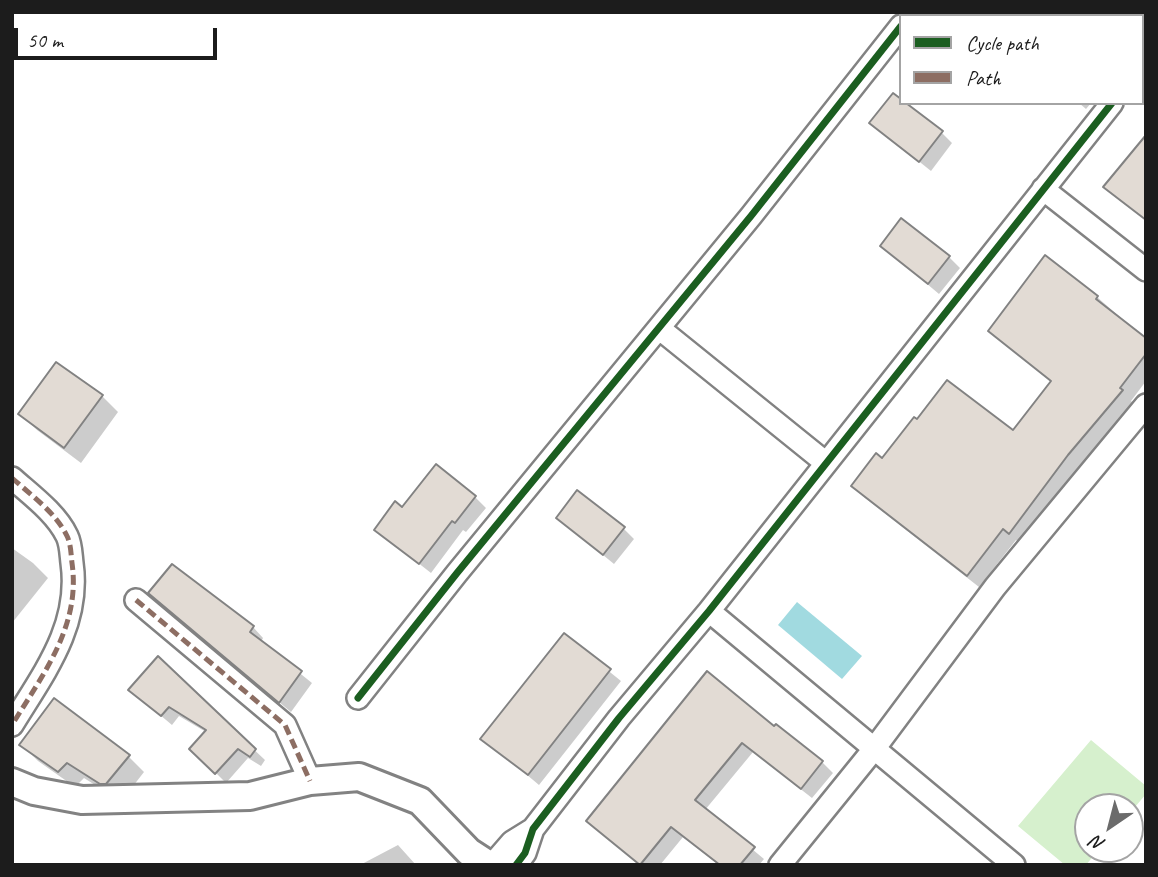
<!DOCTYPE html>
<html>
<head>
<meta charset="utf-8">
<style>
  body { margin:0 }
  #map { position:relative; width:1158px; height:877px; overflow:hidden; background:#fff; font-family:Caveat,sans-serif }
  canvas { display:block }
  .frame { position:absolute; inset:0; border:14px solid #1c1c1c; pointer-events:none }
  .legend { position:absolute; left:899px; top:14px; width:245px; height:91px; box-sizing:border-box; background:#fff; border:2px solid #a4a4a4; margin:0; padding:9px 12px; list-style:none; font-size:21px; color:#1c1c1c }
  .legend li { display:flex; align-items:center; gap:14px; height:35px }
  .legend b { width:35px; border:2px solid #a4a4a4 }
  .north { position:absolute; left:1074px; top:793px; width:70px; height:70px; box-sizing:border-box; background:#fff; border:2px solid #a4a4a4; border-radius:50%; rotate:215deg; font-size:19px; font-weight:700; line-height:28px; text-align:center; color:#1c1c1c }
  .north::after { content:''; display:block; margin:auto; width:24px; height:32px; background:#6b6b6b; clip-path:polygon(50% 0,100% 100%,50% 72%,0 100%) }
  .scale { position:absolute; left:14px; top:28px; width:203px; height:32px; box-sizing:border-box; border:4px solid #1c1c1c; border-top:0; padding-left:9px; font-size:21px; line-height:24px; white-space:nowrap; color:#1c1c1c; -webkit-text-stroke:5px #fff; paint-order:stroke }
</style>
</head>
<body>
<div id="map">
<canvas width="1158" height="877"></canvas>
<div class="frame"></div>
<ul class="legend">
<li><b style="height:9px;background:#1b5e20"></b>Cycle path</li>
<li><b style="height:9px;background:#8d6e63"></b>Path</li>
</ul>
<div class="north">N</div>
<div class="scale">50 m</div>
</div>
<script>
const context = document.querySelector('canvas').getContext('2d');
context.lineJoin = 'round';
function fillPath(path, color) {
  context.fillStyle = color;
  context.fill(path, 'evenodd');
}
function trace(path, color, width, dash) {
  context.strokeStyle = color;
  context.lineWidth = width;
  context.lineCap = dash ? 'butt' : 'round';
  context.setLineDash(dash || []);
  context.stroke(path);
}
fillPath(new Path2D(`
  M1091,740l55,46v8l-16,19v-6h-42v42h11l-13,16h-21l-47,-39z`), '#d6f0cd');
fillPath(new Path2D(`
  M797,602l65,54 -20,23 -64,-54z`), '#a1dae0');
fillPath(new Path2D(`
  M901,103l41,30 10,10 -21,28 -60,-48z
  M1079,103h12l-5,6z
  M882,246l67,11 11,11 -21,26z
  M1097,297l49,43v41l-15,20 2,2 -54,64 -58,77 -5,-4 -37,47 -114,-89 -12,-12 30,-26 130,-27 39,-51 -62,-51z
  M56,365l46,31 16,16 -37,51 -44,-33 -16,-16z
  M475,497l11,11 -20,24 -3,-2 -32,43 -55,-43 27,-21z
  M558,518l65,10 11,11 -20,25z
  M12,548l21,15 15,15 -36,45z
  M161,604l92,23 10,11 -2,4 51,41 -21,29z
  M564,635l57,46 -82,104 -56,-47z
  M158,659l107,101 -4,6 -13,-8 -22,25 -34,-34 14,-17 -27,-16 -7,9 -31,-26z
  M707,674l68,55 1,-2 46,35 11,11 -21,25 -59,-46 -48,58 59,49 -5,6h-40l-36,-28 -23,28h-20l-41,-34z
  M22,745l106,11 16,16 -21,27h-6l-33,-21 -9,9 -37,-26z
  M398,845l18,20h-56z`), '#0003');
const building = new Path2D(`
  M893,93l8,6v4h5l37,28 -24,31 -50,-39z
  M1146,135v85l-43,-33z
  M901,218l49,38 -22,28 -48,-38z
  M1045,255l53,41 -2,3 50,39v16l-26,34 3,2 -55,65 -59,79 -6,-5 -36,47 -116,-90 25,-33 6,5 32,-41 3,2 30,-39 66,50 38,-49 -63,-50z
  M56,362l47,33 -39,53 -46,-34z
  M436,464l40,32 -21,27 -3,-2 -33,43 -45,-34 21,-29 7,6z
  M577,490l48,37 -22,28 -47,-37z
  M172,564l82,62 -4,6 52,39 -23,32 -131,-110z
  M564,633l47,36 -83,106 -48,-36z
  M158,656l98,93 -6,8 -12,-8 -23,25 -26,-25 17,-19 -37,-23 -8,9 -33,-26z
  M707,671l67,55 2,-2 47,37 -22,28 -59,-46 -47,57 60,47 -15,18h-20l-49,-38 -31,38 -54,-44z
  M54,698l76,57 -24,29h-6l-33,-21 -9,9 -39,-27z`);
fillPath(building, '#e2dbd4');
trace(building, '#828282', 2);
const minor = new Path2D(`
  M1142,66l4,-4
  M1043,189l103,81
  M660,329l166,134
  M12,478c19,17 44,35 55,58 4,8 4,19 5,27 9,63 -29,111 -60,162
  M136,600l149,125 25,56
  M709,611l305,254
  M358,698l99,-125 294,-357 150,-190
  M492,865l20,-23 21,-13
  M516,865l9,-12 8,-24 86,-111 90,-107 403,-508
  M780,865l94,-116 121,-162 151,-182`);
const tertiary = new Path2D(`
  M12,782l22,9 48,9 168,-4 60,-15 49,-4 61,24 49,51 20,13`);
trace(minor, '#828282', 26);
trace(tertiary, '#828282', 32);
trace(minor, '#fff', 21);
trace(tertiary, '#fff', 26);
trace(new Path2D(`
  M12,478c19,17 44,35 55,58 4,8 4,19 5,27 9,63 -29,111 -60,162
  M136,600l149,125 25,56`), '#8d6e63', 5, [10, 5]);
trace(new Path2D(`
  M358,698l99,-125 294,-357 150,-190
  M516,865l9,-12 8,-24 86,-111 90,-107 403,-508`), '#1b5e20', 7);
</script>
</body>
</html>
